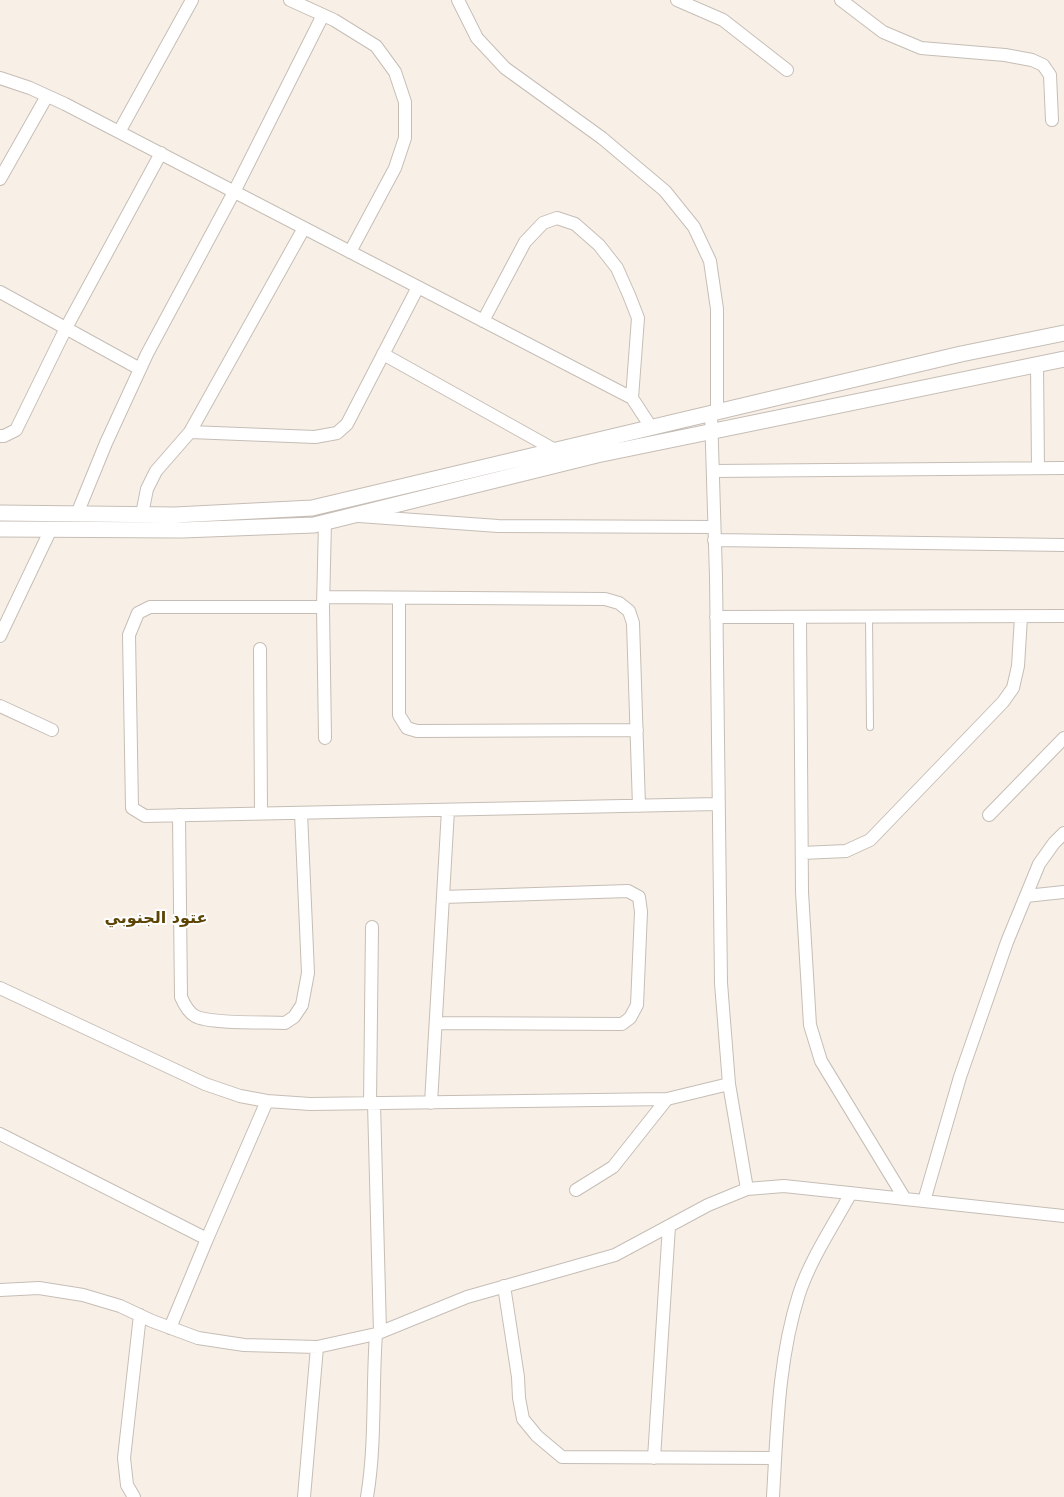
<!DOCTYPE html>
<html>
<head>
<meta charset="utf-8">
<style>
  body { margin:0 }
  canvas { display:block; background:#f8efe7 }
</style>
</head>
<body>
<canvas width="1064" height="1497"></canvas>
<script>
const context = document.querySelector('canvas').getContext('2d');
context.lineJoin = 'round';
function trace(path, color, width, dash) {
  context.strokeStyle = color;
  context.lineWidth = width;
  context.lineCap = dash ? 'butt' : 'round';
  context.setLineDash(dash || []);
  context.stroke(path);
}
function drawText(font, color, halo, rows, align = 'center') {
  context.font = font + ' "DejaVu Sans","Noto Naskh Arabic",sans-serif';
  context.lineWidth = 4;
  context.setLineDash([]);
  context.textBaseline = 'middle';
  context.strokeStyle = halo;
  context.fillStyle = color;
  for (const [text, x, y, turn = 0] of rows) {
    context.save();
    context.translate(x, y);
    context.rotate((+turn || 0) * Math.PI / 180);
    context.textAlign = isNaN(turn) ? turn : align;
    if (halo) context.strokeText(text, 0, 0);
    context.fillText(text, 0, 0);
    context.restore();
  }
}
const service = new Path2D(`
  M869,617l1,110`);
const minor = new Path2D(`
  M290,0l44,20 42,26 19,26 10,30v36l-10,30 -45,84
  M458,0l19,38 28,30 97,70 63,53 29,36 16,34 7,48v103
  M677,0l46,20 64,50
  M841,0l42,32 38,16 84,7 27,5 11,5 7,10 2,45
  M0,78l30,10 35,16 567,294
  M119,132l73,-132
  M0,179l47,-83
  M0,292l140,77
  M483,321l42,-79 18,-19 14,-5 18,6 24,21 18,23 12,27 9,23 -6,80 19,29
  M383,354l172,96
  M1037,365l1,103
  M711,413l5,164 5,406 8,101 18,105
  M190,432l125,5 22,-4 10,-9 71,-137
  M0,436h4l12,-6 50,-102 95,-175
  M714,471l350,-3
  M77,514l29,-71 41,-89 87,-162 89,-177
  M142,514l5,-25 9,-18 34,-39 114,-204
  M359,516l139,10 216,1
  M325,522l-2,85 2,131
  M714,540l350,5
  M324,597l281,2 14,4 10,8 4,12 6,183
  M399,598v117l8,13 10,3 220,-1
  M323,607h-173l-12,6 -9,22 3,173 13,8 573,-12
  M716,617l348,-1
  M800,617l2,275 8,133 11,36 84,138
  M0,636l51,-107
  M260,649l1,164
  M0,706l52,24
  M179,815l2,182c3,7 7,15 14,19 14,8 70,6 90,7l9,-6 8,-12 6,-32 -7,-160
  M989,815l75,-77
  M802,853l44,-2 24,-11 133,-138 10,-14 5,-22 3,-49
  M1026,896l38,-4
  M0,988l205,96 35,12 27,5 43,3 357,-5 62,-15
  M436,1023l186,1 8,-6 7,-13 4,-93 -2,-15 -11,-6 -185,6
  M370,1103l2,-176
  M374,1103l6,229
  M431,1103l17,-293
  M0,1134l207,105 60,-138
  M576,1190l37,-23 54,-68
  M924,1201l36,-124 47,-135 32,-78 15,-21 10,-10
  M504,1286l14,91 1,21 4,21 14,17 25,21 213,1
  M0,1290l39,-2 44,7 37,11 32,15 46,17 46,7 73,2 59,-13
  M170,1328l37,-89
  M654,1458l15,-232
  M134,1497l-7,-12 -3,-27 16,-143
  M304,1497l13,-150
  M367,1497c9,-54 5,-108 9,-163l91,-37 148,-42 93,-50 39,-16 37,-3 280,30
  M773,1497c4,-68 5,-137 26,-203 12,-36 34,-68 52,-101`);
const tertiary = new Path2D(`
  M0,513l175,2 137,-7 649,-154 103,-21
  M0,529l182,1 132,-5 283,-70 467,-96`);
trace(service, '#c6beb6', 8);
trace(minor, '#c6beb6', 14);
trace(tertiary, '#c6beb6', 17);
trace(service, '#fff', 6);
trace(minor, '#fff', 12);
trace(tertiary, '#fff', 15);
drawText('bold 16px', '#5b4404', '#fff', [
  ["عتود الجنوبي",156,919]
]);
</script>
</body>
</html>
